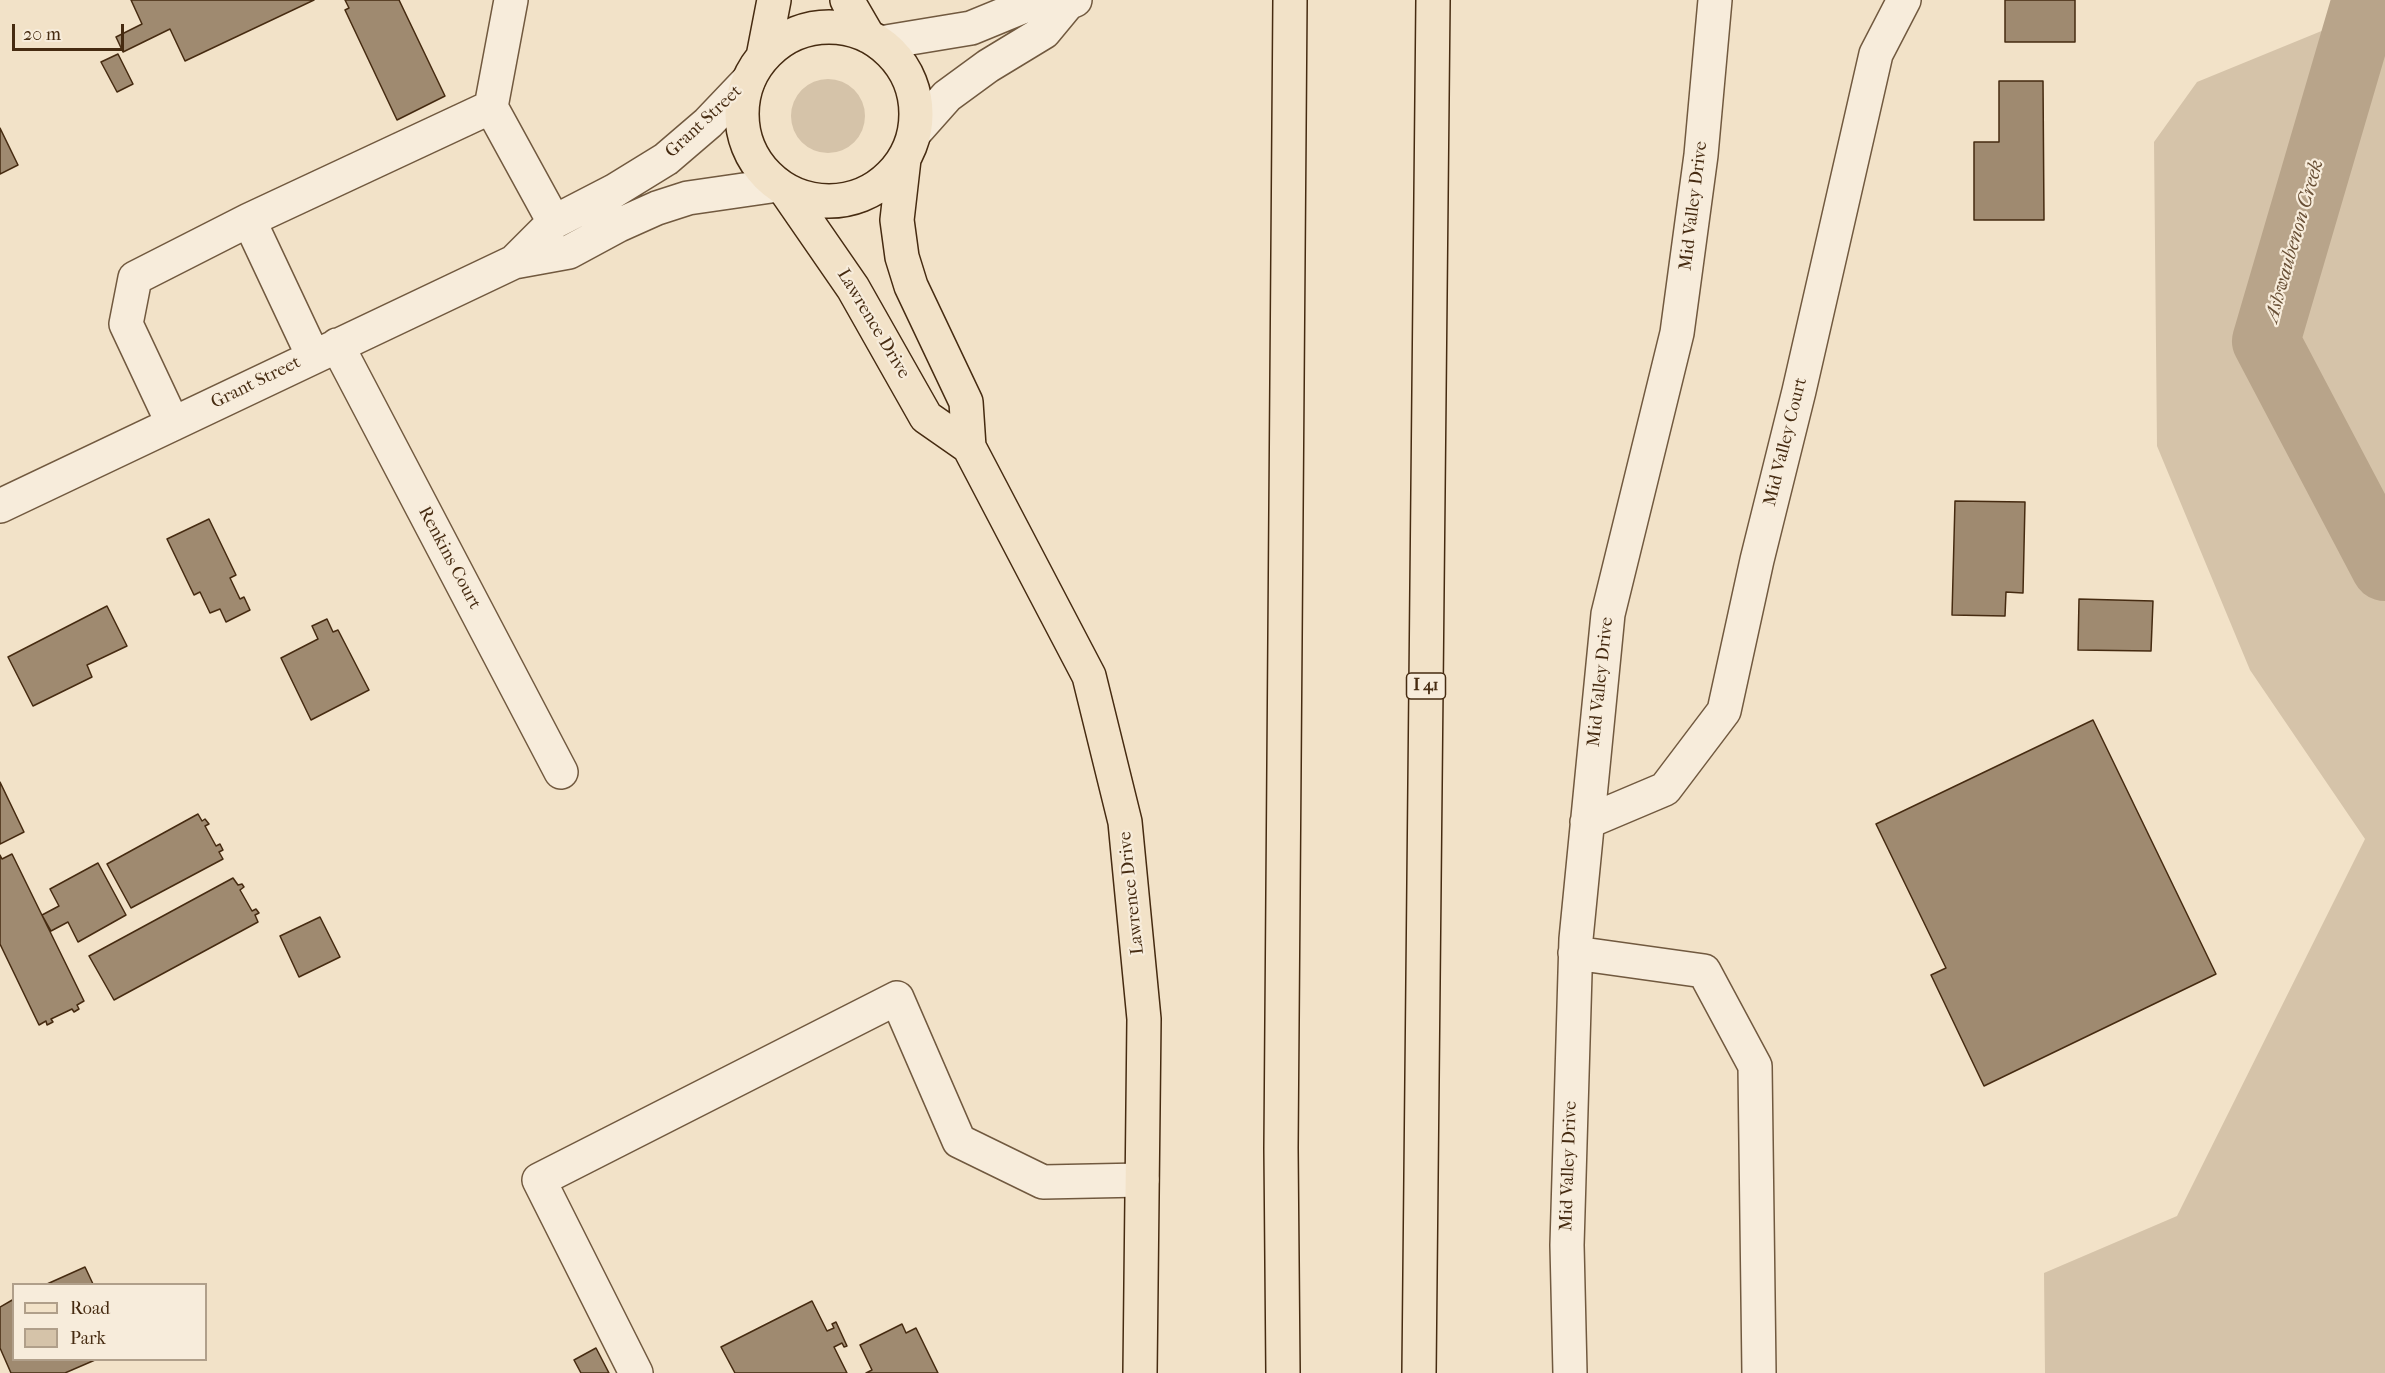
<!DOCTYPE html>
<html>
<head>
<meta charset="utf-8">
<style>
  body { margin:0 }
  #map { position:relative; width:2385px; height:1373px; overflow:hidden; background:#f2e2c8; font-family:"IM FELL French Canon",serif }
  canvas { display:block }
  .legend { position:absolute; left:12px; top:1283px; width:195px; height:78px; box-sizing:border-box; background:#f7ecdb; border:2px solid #b09f8a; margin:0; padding:8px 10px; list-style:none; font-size:18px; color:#462b11 }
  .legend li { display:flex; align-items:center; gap:12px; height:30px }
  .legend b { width:30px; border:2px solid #b09f8a }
  .scale { position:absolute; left:12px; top:24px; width:112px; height:27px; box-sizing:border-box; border:3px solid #462b11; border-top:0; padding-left:8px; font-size:18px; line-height:21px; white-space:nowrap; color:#462b11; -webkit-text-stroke:4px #f7ecdb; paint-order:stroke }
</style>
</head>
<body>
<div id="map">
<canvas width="2385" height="1373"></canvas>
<ul class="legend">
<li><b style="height:8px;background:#f2e2c8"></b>Road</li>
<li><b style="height:16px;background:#d5c3a9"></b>Park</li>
</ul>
<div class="scale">20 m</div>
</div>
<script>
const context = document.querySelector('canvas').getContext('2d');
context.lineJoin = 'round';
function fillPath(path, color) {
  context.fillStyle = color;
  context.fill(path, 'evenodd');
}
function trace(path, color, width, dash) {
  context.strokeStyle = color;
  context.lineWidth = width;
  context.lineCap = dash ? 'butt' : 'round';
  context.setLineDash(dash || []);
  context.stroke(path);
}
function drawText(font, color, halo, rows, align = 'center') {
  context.font = font + ' "IM FELL French Canon",serif';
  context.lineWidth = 4.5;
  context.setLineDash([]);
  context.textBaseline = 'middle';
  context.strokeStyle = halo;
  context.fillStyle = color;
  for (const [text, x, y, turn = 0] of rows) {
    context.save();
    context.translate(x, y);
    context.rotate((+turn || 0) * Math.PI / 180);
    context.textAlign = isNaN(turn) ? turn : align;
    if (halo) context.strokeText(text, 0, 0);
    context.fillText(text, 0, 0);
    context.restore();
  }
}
fillPath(new Path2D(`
  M2385,5v1368h-340l-1,-100 133,-57 188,-377 -115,-169 -93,-224 -3,-304 43,-60z
  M791 116a37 37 0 1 1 74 0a37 37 0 1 1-74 0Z`), '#d5c3a9');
trace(new Path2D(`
  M2366,0l-100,341 119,226`), '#b8a48a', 68);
const building = new Path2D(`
  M131,0h183l-129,61 -15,-32 -47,23 -7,-15 26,-13z
  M345,0h54l46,96 -48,24 -52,-110 4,-2z
  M2005,0h70v42h-70z
  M118,54l15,30 -16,8 -16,-30z
  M1999,81h44l1,139h-70v-78h25z
  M0,128l18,37 -18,9z
  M1955,501l70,1 -2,91 -17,-1 -1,24 -53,-1z
  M209,519l27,56 -6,3 10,21 4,-2 6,13 -24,12 -6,-13 -10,4 -10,-21 -6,3 -27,-56z
  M2079,599l74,2 -2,50 -73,-1z
  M107,606l20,40 -40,19 5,12 -59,29 -25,-49z
  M327,619l6,13 5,-2 31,60 -58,30 -30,-62 37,-19 -6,-13z
  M2093,720l123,254 -232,112 -53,-111 15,-7 -70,-144z
  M0,782l24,50 -24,12z
  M198,814l4,7 3,-2 4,5 -4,2 11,20 4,-2 3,6 -4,2 4,7 -92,49 -24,-44z
  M12,854l72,147 -7,4 2,4 -5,3 -2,-3 -21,10 2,3 -6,3 -1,-4 -7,4 -39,-81v-89l2,4z
  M98,863l28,52 -48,27 -10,-20 -17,9 -9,-16 17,-9 -9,-17z
  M233,878l5,7 4,-1 2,3 -4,3 12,21 4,-2 3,4 -4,2 3,7 -144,78 -25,-44z
  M320,917l20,40 -41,20 -19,-41z
  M85,1267l8,17h-46z
  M14,1299v61h81l-30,13h-54l-11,-25v-41z
  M812,1301l15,30 7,-3 -2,-4 4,-2 11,24 -3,1 -2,-4 -8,4 13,26h-112l-14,-26z
  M902,1324l4,9 10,-5 22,45h-72l6,-3 -12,-25z
  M596,1348l13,25h-28l-7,-13z`);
fillPath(building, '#9f8a70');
trace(building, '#462b11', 1.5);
const minor = new Path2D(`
  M511,0l-20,107 63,115
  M880,43l91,-15 56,-23 41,-2 7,-3
  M915,132l32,-36 41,-30 56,-34 24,-29
  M249,220l64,136
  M514,262l40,-40 60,-31 52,-32 42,-36 40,-42
  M337,345l224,427
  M173,424l-47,-100 9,-46 114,-58 242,-113
  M0,506l514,-244 55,-10 50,-27 38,-17 31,-10 90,-13
  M1587,822l78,-33 59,-78 33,-151 42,-169 77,-337 28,-54
  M1575,953l129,18 51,95 4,307
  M636,1373l-97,-193 358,-182 62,143 84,41 99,-2
  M1570,1373l-3,-128 9,-306 32,-325 69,-281 24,-178 14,-155`);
const major = new Path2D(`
  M847,0l21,36
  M742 114a87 87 0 1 1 174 0a87 87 0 1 1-174 0Z
  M763,57l11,-57
  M904,159l-7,61 5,37 9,29 55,116 3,45 120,229 36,146 19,197 -4,354
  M786,191l67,97 73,129 43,30`);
const highway = new Path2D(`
  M1283,1373l-2,-225 9,-1148
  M1419,1373l14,-1373`);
trace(minor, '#71593f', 36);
trace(major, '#462b11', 36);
trace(highway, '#462b11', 36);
trace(minor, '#f7ecdb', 33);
trace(major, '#f2e2c8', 33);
trace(highway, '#f2e2c8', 33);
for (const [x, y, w] of [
  [1426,686,39]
]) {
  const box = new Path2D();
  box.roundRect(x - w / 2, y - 13, w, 26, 4.5);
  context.fillStyle = '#f7ecdb';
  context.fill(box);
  trace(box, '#462b11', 1.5);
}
drawText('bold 16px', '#462b11', null, [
  ["I 41",1426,686]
]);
drawText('18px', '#462b11', '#f7ecdb', [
  ["Grant Street",704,122,-43],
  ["Mid Valley Drive",1694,206,-83],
  ["Lawrence Drive",873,324,59],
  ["Grant Street",256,383,-26],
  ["Mid Valley Court",1786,442,-76],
  ["Renkins Court",449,558,62],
  ["Mid Valley Drive",1601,682,-84],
  ["Lawrence Drive",1132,893,-96],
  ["Mid Valley Drive",1569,1166,-88]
]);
drawText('italic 20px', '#684f35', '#f7ecdb', [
  ["Ashwaubenon Creek",2295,241,-74]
]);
</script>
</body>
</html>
